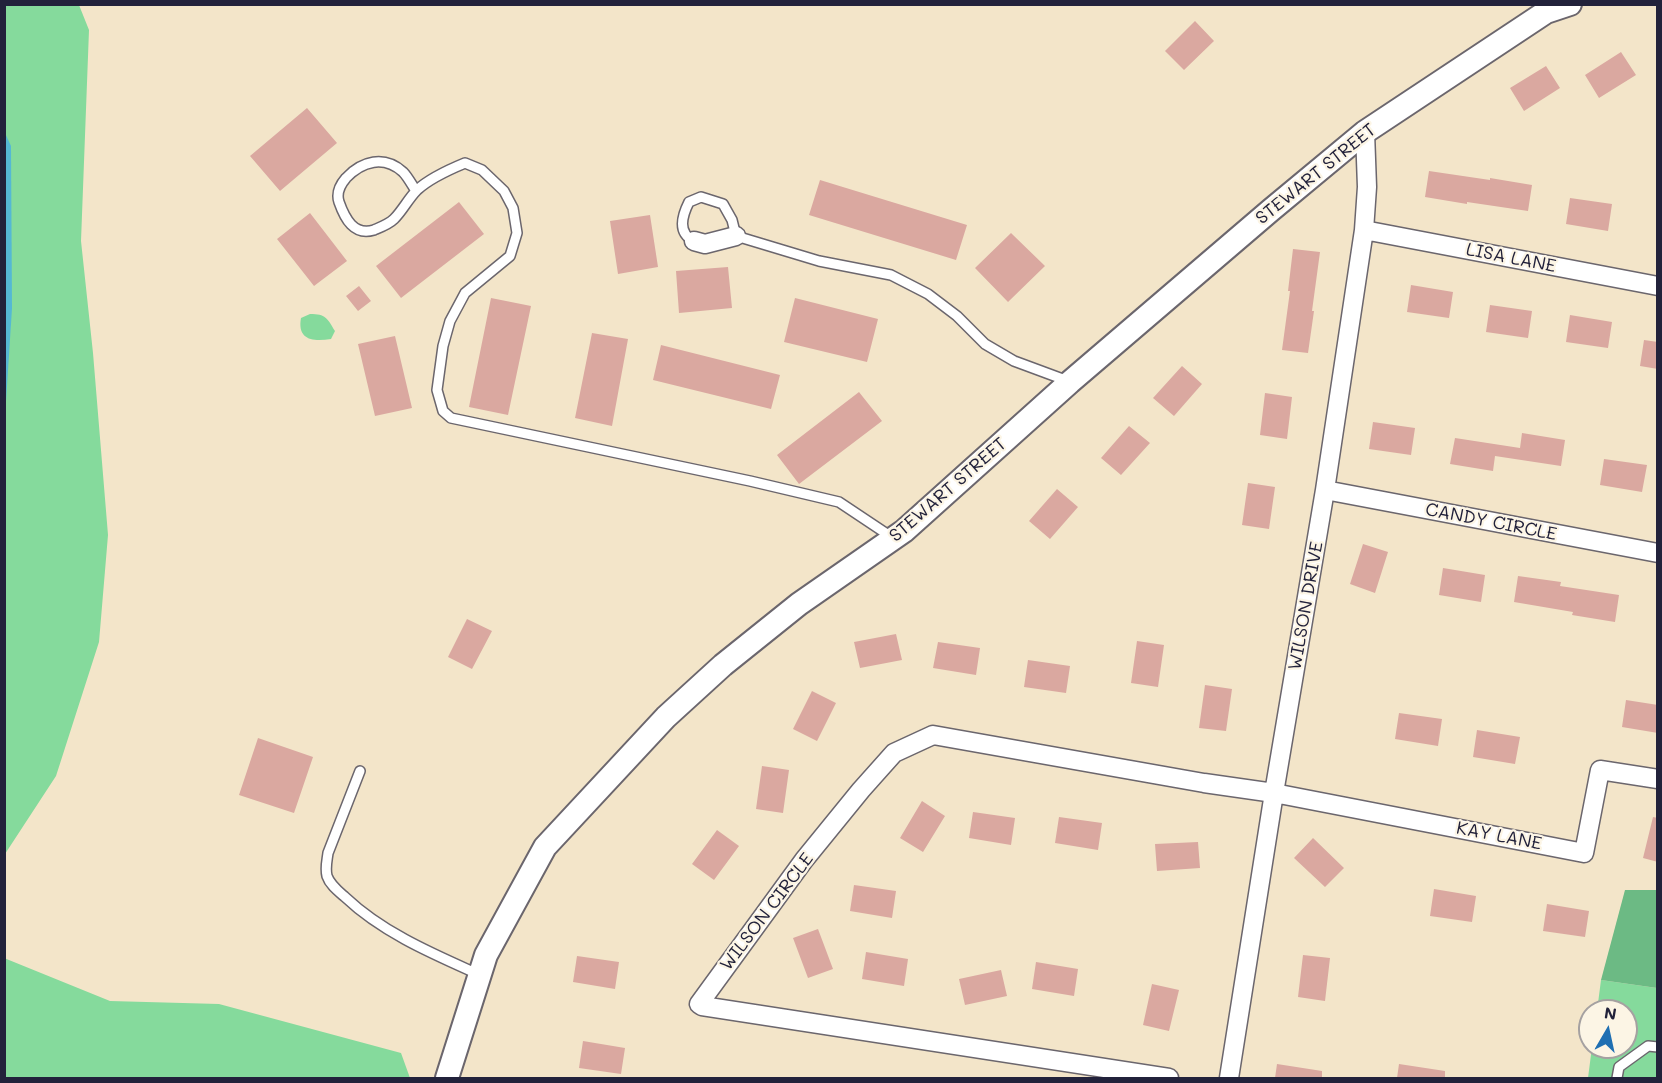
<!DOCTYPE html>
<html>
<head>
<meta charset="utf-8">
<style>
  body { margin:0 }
  #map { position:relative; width:1662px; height:1083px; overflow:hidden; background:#f3e5c9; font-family:Mali,sans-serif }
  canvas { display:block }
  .frame { position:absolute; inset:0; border:6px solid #22223b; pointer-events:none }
  .north { position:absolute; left:1578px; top:999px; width:60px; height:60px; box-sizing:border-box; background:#fcf5e5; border:2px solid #a5a1a1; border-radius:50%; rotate:9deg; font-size:16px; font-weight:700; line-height:24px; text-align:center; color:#22223b }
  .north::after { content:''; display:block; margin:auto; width:21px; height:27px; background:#1f6fb2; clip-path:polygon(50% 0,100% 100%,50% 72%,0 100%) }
</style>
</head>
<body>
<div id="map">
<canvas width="1662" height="1083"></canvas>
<div class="frame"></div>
<div class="north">N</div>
</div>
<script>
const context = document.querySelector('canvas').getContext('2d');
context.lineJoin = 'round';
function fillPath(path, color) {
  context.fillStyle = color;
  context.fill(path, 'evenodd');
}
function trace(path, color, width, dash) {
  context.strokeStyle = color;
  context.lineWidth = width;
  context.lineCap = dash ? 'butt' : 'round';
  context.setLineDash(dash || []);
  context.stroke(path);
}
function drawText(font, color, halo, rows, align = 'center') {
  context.font = font + ' Mali,sans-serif';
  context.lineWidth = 4.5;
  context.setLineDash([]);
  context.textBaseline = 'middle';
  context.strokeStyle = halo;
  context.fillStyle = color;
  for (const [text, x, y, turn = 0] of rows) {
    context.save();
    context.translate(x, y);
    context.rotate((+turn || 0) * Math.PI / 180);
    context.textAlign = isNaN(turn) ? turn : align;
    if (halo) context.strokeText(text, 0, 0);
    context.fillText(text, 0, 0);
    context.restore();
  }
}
fillPath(new Path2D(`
  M5,5h74l10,25 -8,211 12,112 15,182 -9,107 -43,134 -51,78z
  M310,314c16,0 17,4 25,17l-4,8c-18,3 -34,1 -30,-21z
  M4,958l106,43 109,3 182,49 9,25h-405z
  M1601,980l56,8v90h-69l4,-31h34v-36h-29z`), '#85da9c');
fillPath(new Path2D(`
  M1625,890h32v98l-56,-8z`), '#6cba84');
fillPath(new Path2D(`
  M5,133l6,13 1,162 -7,109z`), '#55b8d4');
fillPath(new Path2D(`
  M1195,21l19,20 -30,29 -19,-19z
  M1621,52l15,23 -37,23 -14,-23z
  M1546,66l14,22 -36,23 -14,-23z
  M307,108l30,35 -57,48 -30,-35z
  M1429,171l61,9v-2l42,7 -4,26 -61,-9v2l-42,-7z
  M820,180l147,45 -11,35 -147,-45z
  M1570,198l42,6 -4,27 -42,-7z
  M459,202l25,32 -83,64 -25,-32z
  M310,213l37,48 -33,25 -37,-47z
  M650,215l8,52 -40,7 -8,-53z
  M1011,233l34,33 -37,36 -33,-34z
  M1293,249l27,3 -8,59h2l-6,42 -26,-3 8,-59h-2z
  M728,267l4,41 -53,5 -3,-42z
  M1411,285l42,7 -4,26 -42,-6z
  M359,286l12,15 -13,10 -12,-15z
  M491,298l40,8 -23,109 -39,-8z
  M795,298l83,21 -11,43 -83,-20z
  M1490,305l42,6 -4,27 -42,-6z
  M1570,315l42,7 -4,26 -42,-6z
  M592,333l36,6 -16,87 -37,-8z
  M395,336l17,72 -37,8 -17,-72z
  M1644,340l14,2v27l-18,-3z
  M661,345l119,30 -9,34 -118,-29z
  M1182,366l20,18 -28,32 -21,-18z
  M859,392l23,29 -83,63 -22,-29z
  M1265,393l27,4 -5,42 -27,-4z
  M1373,422l42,6 -4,27 -42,-6z
  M1129,426l21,17 -29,32 -20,-17z
  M1522,433l43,7 -4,26 -66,-10 -2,15 -43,-7 5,-26 65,10z
  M1604,459l43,6 -5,27 -42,-7z
  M1248,483l27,4 -6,42 -27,-4z
  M1057,489l21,18 -28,32 -21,-18z
  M1363,544l25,8 -13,41 -25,-9z
  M1443,568l42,7 -4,27 -42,-7z
  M1518,576l43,6 -1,4 59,9 -4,27 -43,-7 1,-3 -59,-10z
  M467,619l25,12 -20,38 -24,-12z
  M896,634l6,26 -42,8 -6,-26z
  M1137,641l27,4 -6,42 -27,-4z
  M938,642l42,6 -4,27 -43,-7z
  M1028,660l42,6 -4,27 -42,-6z
  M1205,685l27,4 -6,42 -27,-3z
  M812,691l24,12 -19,38 -24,-12z
  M1626,700l32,5v28l-36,-6z
  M1399,713l43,6 -4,27 -43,-7z
  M1477,730l43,7 -5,27 -42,-7z
  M258,738l55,19 -19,56 -55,-18z
  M762,766l27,4 -6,43 -27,-4z
  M922,801l23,15 -22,36 -23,-14z
  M973,812l42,6 -4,27 -42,-7z
  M1059,817l43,6 -4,27 -43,-7z
  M1653,817l5,1v44l-15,-4z
  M717,830l22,16 -25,34 -22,-16z
  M1313,838l31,30 -19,19 -31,-29z
  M1198,842l2,26 -43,3 -2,-27z
  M854,885l42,6 -4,27 -42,-7z
  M1434,889l42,7 -4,26 -42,-6z
  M1547,904l42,7 -4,26 -42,-6z
  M818,929l15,40 -25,9 -15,-40z
  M866,952l42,7 -4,27 -42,-7z
  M1303,955l27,3 -5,43 -27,-4z
  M577,956l42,6 -4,27 -42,-7z
  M1036,962l42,7 -4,27 -42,-7z
  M1001,970l6,26 -42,9 -6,-26z
  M1152,984l27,6 -10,41 -26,-6z
  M583,1041l42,7 -4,26 -42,-6z
  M1277,1064l45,7v7h-47z
  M1399,1064l46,7v7h-48z`), '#daa8a0');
const service = new Path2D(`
  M416,191c-4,-6 -8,-14 -13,-19 -19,-17 -41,-11 -57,6 -6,7 -10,15 -7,24 6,17 15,34 35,28 7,-3 15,-6 20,-11 9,-9 14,-20 23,-29 13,-12 31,-20 48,-27l17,7 22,21 9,17 4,25 -7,23 -45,37 -15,28 -7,25 -6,44 6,21 8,7 299,63 89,21 54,36
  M694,241c-17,-8 -12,-25 -5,-39l12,-5 22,7 9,16 4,16 83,25 72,14 37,19 29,22 28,28 29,17 54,20
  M360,771l-32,82c-1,8 -3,15 -1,23 3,9 11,15 18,21 38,36 88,57 135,78
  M1617,1078l2,-11 29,-21 10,1`);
const minor = new Path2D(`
  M1364,230l294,56
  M694,241l11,3 31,-8
  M1325,490l333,63
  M1169,1078l-467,-72 -3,-2 105,-144 57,-70 33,-37 39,-18 271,48 70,10 310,60 16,-83 58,9
  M1229,1078l45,-285 51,-303 39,-260 3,-43 -2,-55`);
const tertiary = new Path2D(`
  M447,1078l39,-123 59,-108 121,-130 57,-52 76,-61 105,-73 166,-149 201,-172 94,-78 181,-120 24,-8`);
trace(service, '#6b666d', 12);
trace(minor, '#6b666d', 21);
trace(tertiary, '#6b666d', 26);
trace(service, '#fff', 9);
trace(minor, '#fff', 18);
trace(tertiary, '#fff', 22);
drawText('18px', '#22223b', '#fcf5e5', [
  ["STEWART STREET",1316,174,-39],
  ["LISA LANE",1511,258,11],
  ["STEWART STREET",948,490,-41],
  ["CANDY CIRCLE",1491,522,11],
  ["WILSON DRIVE",1306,606,-80],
  ["KAY LANE",1499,836,11],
  ["WILSON CIRCLE",767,912,-53]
]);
</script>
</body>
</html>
